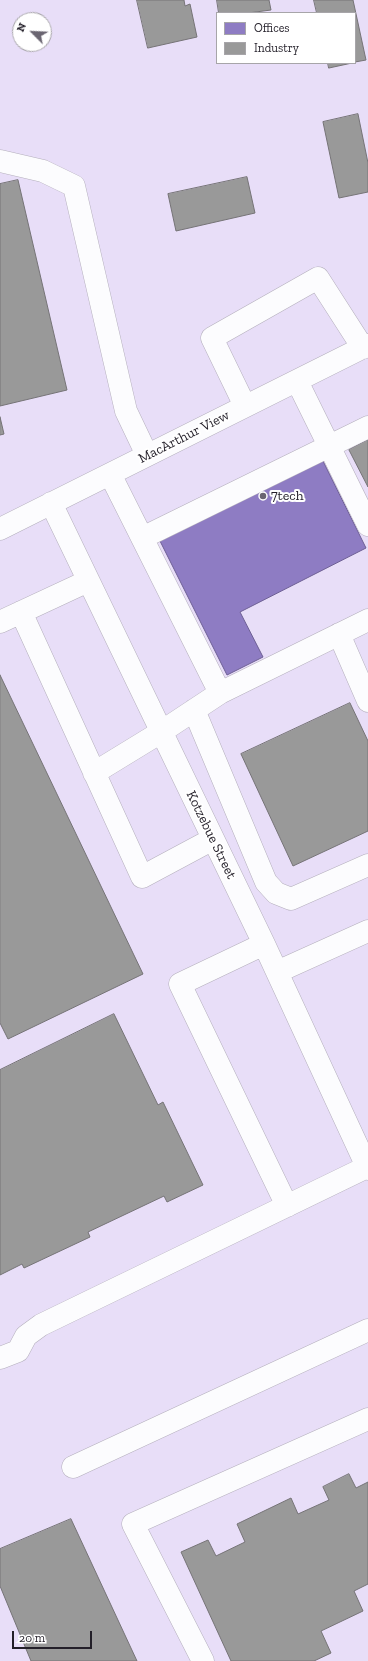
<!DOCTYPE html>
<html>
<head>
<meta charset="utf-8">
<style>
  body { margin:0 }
  #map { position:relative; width:368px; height:1661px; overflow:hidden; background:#eee8f8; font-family:"Zilla Slab",serif }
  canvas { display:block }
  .legend { position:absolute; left:216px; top:12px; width:140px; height:52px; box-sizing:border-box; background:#fff; border:1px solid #a7a5a9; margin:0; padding:5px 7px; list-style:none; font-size:12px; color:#231f29 }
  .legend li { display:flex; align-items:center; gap:8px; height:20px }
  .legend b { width:20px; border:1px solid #a7a5a9 }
  .north { position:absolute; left:12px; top:12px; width:40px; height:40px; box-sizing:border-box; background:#fff; border:1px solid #a7a5a9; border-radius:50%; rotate:294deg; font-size:11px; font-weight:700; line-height:16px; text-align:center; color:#231f29 }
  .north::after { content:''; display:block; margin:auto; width:14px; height:18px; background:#6a6571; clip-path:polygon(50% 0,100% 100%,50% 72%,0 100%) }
  .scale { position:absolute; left:12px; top:1631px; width:80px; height:18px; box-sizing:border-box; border:2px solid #231f29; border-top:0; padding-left:5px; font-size:12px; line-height:14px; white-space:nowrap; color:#231f29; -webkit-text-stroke:3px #fff; paint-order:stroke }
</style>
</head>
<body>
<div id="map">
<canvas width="368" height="1661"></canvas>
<ul class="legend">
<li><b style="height:11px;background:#8e7cc3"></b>Offices</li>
<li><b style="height:11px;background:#999"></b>Industry</li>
</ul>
<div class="north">N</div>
<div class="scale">20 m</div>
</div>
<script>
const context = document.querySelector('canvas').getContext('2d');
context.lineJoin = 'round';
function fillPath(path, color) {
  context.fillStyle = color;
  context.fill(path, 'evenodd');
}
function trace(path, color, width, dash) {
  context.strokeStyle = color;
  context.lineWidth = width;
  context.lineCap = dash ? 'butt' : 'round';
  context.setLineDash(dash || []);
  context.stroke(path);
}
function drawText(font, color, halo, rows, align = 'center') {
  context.font = font + ' "Zilla Slab",serif';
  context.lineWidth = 4;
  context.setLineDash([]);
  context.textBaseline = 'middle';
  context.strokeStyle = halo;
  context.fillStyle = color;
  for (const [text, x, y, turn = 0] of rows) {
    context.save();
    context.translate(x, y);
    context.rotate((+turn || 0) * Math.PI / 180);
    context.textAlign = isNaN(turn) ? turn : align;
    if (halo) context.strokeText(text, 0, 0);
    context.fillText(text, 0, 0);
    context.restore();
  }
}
fillPath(new Path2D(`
  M0,0h368v1661h-368zM217,13h138v50h-138zM20,20h24v24h-24z`), '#e8def8');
const offices = new Path2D(`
  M322,459l44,89 -126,64 23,45 -36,18 -67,-134z`);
fillPath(offices, '#8e7cc3');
trace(offices, '#6e6095', 1);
const industry = new Path2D(`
  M137,0h47l1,6 5,-2 7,33 -49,11z
  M217,0h52l2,10 -23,3h-29z
  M314,0h39l13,60 -11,2v-49h-38z
  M328,63h24l-23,5z
  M358,114l10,49v29l-29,6 -16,-76z
  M247,177l8,36 -79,18 -8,-37z
  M18,180l49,210 -67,16v-222z
  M0,417l4,17 -4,1z
  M368,440v47l-19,-37z
  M0,675l143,299 -135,65 -8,-16z
  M350,703l18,38v90l-75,35 -52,-112z
  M114,1014l44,91 5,-3 40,83 -36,17 -3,-6 -76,36 2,5 -66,31 -2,-4 -22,11v-205z
  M349,1474l7,14 12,-6v102l-14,7 9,20 -42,20 10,22 -17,8h-83l-50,-109 27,-12 8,16 29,-14 -8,-18 54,-26 7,16 31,-14 -6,-13z
  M71,1519l66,142h-106l-31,-75v-37z`);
fillPath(industry, '#999');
trace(industry, '#767477', 1);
const minor = new Path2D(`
  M0,161l43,10 31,15 52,225 21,44
  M297,381l71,144
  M245,406l-33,-68 106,-60 45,70
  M110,474l110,219 148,-73
  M51,503l213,441 104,225
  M0,529l368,-184
  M142,538l226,-111
  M21,612l121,265 71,-38
  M0,622l88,-41
  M339,634l29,67
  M194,710l72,172 10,11 15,6 77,-34
  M94,773l67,-41 59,-39
  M264,944l-84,40 107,222
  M277,972l91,-41
  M0,1358l18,-7 8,-15 15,-11 326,-158
  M73,1467l295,-137
  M203,1661l-70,-137 235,-105`);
trace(minor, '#b4afbc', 23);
trace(minor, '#fcfcfe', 22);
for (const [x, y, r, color] of [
  [263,496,4,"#6a6571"]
]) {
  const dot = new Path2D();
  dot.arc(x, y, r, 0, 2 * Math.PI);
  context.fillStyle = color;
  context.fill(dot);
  trace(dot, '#fff', 1.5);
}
drawText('14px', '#231f29', '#fff', [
  ["MacArthur View",184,437,-27],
  ["Kotzebue Street",211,835,64]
]);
drawText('14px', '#231f29', '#fff', [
  ["7tech",271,496]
], 'left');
</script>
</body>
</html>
